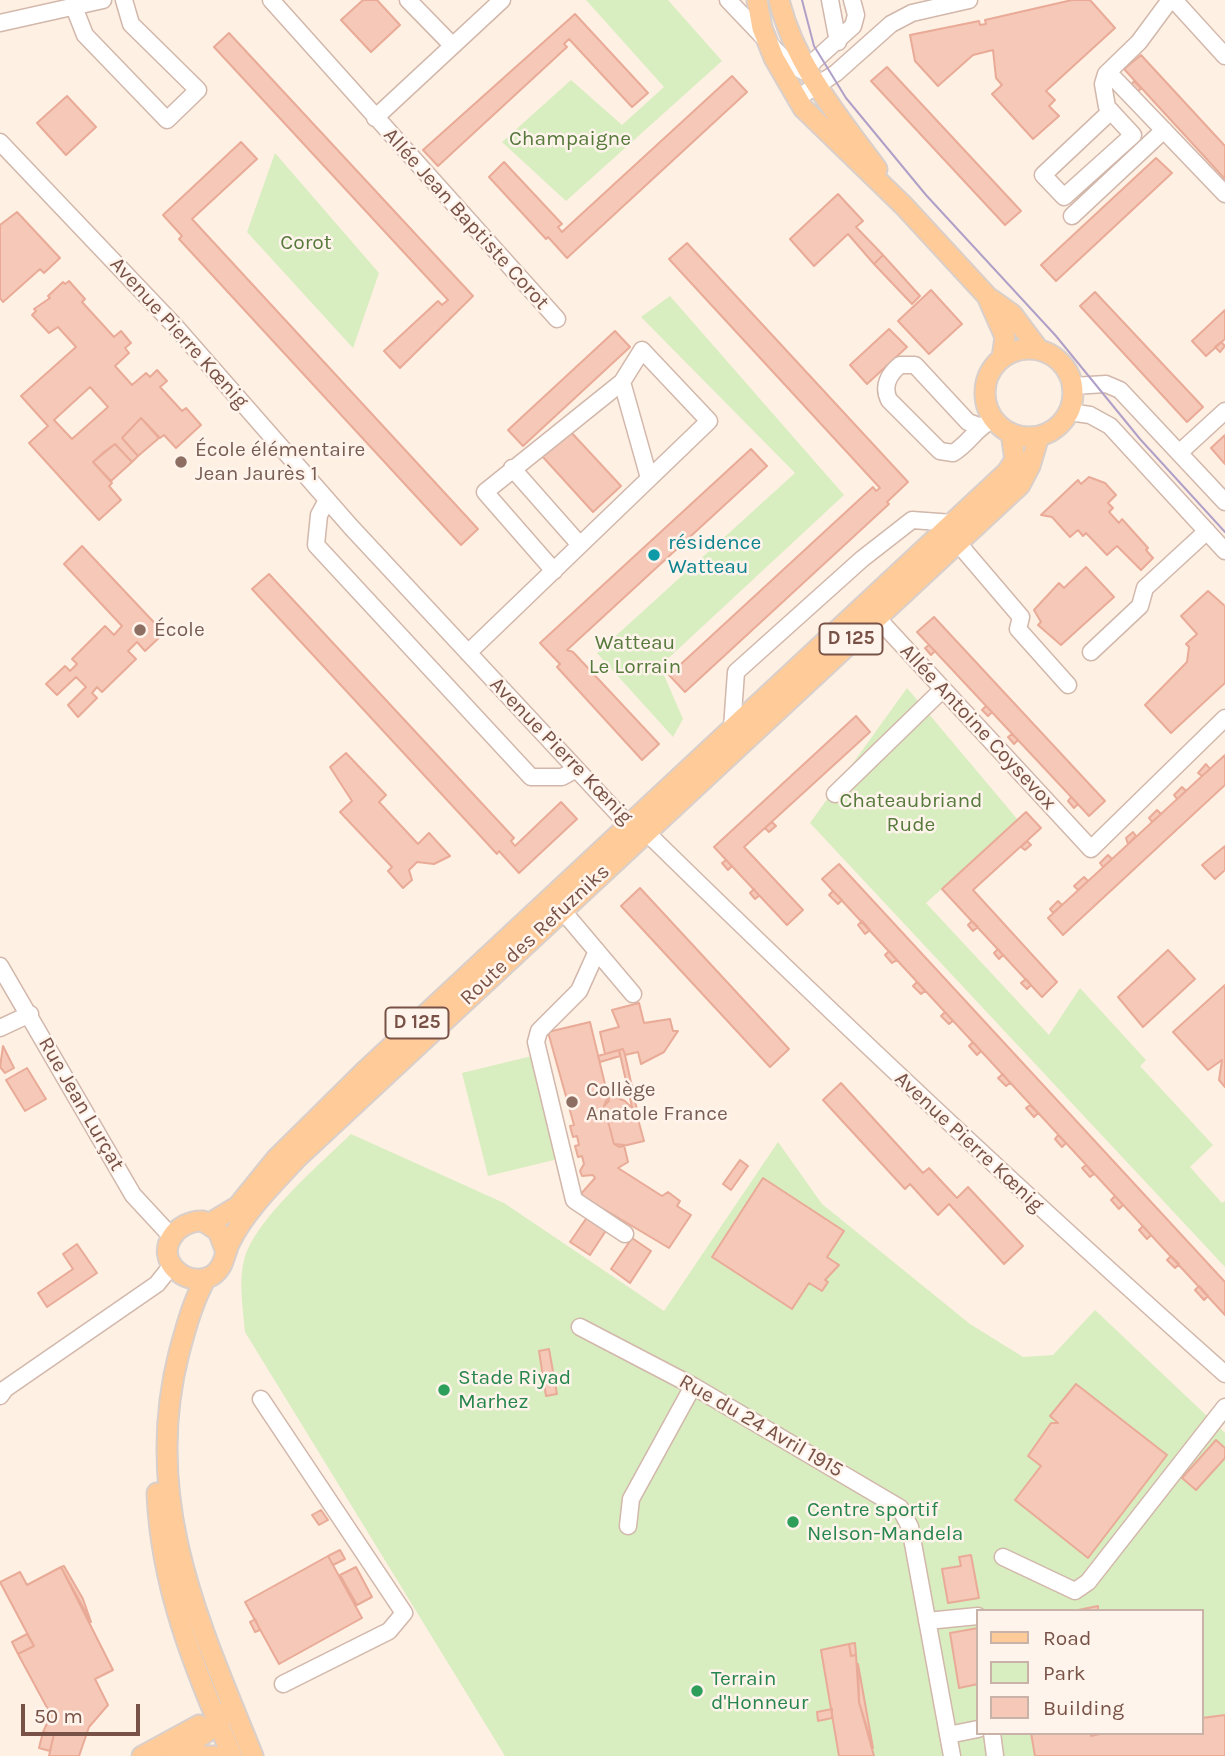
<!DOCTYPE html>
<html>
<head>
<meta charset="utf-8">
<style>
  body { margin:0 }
  #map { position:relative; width:1225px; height:1756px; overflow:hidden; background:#fef0e3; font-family:Karla,sans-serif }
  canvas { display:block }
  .legend { position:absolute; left:976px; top:1609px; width:228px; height:126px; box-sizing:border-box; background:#fff4eb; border:2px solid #c9b3a9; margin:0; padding:9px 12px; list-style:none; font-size:21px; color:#785247 }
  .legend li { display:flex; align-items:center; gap:14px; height:35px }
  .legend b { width:35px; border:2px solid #c9b3a9 }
  .scale { position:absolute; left:21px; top:1704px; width:119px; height:32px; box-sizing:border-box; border:4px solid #785247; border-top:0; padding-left:9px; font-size:21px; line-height:24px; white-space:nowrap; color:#785247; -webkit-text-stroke:5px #fff4eb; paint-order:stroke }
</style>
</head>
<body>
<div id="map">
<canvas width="1225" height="1756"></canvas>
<ul class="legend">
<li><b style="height:9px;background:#ffcb99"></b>Road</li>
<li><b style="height:19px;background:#d8edc0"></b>Park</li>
<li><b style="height:19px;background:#f5c8b8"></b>Building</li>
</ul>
<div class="scale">50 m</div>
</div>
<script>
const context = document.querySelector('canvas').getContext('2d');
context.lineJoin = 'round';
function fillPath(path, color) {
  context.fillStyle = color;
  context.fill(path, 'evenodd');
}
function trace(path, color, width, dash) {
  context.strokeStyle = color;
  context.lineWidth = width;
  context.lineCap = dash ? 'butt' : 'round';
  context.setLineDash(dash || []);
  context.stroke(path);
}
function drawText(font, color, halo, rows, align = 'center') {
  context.font = font + ' Karla,sans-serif';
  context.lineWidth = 5;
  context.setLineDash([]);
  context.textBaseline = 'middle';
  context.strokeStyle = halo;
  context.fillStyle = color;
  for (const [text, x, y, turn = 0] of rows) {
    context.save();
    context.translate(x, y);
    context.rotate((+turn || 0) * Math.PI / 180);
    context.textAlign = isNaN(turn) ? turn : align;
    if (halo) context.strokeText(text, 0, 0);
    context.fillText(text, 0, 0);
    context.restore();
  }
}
fillPath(new Path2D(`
  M586,0h82l54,61 -156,140 -64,-59 69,-62 51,45 42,-38z
  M275,153l104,120 -26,75 -106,-116z
  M670,296l174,199 -184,171 23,53 -10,18 -76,-84 198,-180 -154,-156z
  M907,688l111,132 -92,83 123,132 31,-47 66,72 -6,6 73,79 -23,22 32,36 3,-2v66l-415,-444z
  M532,1056l26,103 -70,17 -26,-103z
  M351,1134l153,69 160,108 114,-169 44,62 148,120 53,33 30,-2 42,-45 130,123v323h-720l-260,-424c-2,-26 -8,-56 2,-81 16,-38 74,-88 104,-117zM978,1611h224v122h-224z`), '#d8edc0');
const building = new Path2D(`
  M363,0h14l23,25 -29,27 -30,-32z
  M1072,0h18l25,28 -69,63 9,9 -6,6 10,10 -26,23 -41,-45 10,-9 -6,-7 -3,-28 -20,5 -35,31 -23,-25 -5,-26 69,-14 1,4 6,-1 -1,-4z
  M575,14l73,79 -16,14 -63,-68 -5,5 3,3 -129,119 -15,-16z
  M229,33l244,263 -73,72 -16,-17 54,-50 4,4 6,-5 -234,-253z
  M1141,55l84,91v33l-101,-110z
  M887,67l134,144 -16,14 -134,-144z
  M732,76l15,16 -180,166 -19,-21 -2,2 -57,-62 15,-15 58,62 -4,3 4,5z
  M1134,81l7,7 -3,4 -7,-7z
  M67,96l29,31 -30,28 -29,-32z
  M241,142l16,17 -65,60 286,310 -17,16 -282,-306 3,-3 -19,-21z
  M1156,158l16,15 -116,108 -15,-16z
  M838,194l25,27 -7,6 27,28 -9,9 -26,-30 -34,32 -24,-27z
  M17,212l43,46 -16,15 -4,-4 -37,33 -3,-4v-73z
  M687,243l221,239 -21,20 2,2 -204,188 -16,-17 204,-188 3,4 4,-3 -211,-229z
  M883,255l37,41 -8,8 -38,-40z
  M69,281l16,18 -3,3 32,35 7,-6 10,12 -6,5 4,5 -14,13 17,19 14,-12 4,4 7,-7 10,11 -7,6 22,24 4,-3 15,17 -25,23 -12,-13 -4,3 -19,-20 -19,20 16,18 -6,6 -17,-18 -11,8 -11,10 19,21 -3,3 12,14 -22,20 -70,-77 19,-17 -27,-30 55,-49 -18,-20 -9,6 -17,-18 4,-4 -2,-2 16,-11 -2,-2 15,-14 2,2zM90,387l18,20 -36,32 -18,-19z
  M931,290l31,34 -33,30 -31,-33z
  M1095,292l108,115 -16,15 -107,-116z
  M1225,310v29l-19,17 -14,-15z
  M889,329l18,18 -40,37 -17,-19z
  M615,331l15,16 -107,99 -15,-16z
  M1221,342l4,4 -5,6 -5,-5z
  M141,418l18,20 -21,18 -16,-18z
  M570,431l51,55 -28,26 -51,-56z
  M1225,435v29l-14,-16z
  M115,444l17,18 -21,19 -18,-19z
  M751,449l16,17 -200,184 6,2 86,92 -17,16 -85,-93 3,-3 -20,-21z
  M1089,477l16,6 11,12 -8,8 5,5 -4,4 10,11 3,-4 26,29 -2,2 7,8 -12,12 -24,-24 -10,9 -21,-22 -3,3 -5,-6 -8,7 -18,-20 -11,-2 37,-35 3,4z
  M82,546l82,87 -19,18 -8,-9 -9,9 8,8 -34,33 -5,-5 -5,6 5,5 -19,19 -10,-12 18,-18 -10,-10 -19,18 -11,-11 19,-18 5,5 7,-7 -5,-5 33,-33 9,9 8,-9 -58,-62z
  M1086,567l28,30 -53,48 -23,-20 3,-3 -7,-12 25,-27 5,5z
  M269,574l245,264 -3,3 4,5 46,-44 16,17 -58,54 -20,-22 -2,3 -245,-265z
  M1208,591l17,15v77l-54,50 -26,-28 42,-43 2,-15 -3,-3 11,-10 -16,-18z
  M934,617l171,184 -16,15 -172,-184z
  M929,645l6,6 -4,4 -6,-7z
  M986,706l6,6 -4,4 -6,-6z
  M856,716l14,16 -126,115 59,63 -16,15 -73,-78z
  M1012,734l6,6 -4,4 -6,-7z
  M346,753l40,42 -7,7 39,42 11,-11 21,23 -16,8 -17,-2 -8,8 3,10 -9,8 -15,-17 4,-4 -52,-55 12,-11 -22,-34z
  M1225,755v30l-162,150 -15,-17z
  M1206,764l4,5 -8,7 -4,-3z
  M1182,787l4,4 -9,8 -3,-4z
  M1071,797l7,7 -4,4 -6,-7z
  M1157,810l4,4 -9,8 -3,-4z
  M1026,812l15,16 -68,62 84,92 -15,15 -100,-108z
  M772,822l4,4 -7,6 -4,-4z
  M1133,832l3,4 -8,8 -2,-6z
  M1027,841l4,4 -6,5 -4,-3z
  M1225,846v24l-10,9 -13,-14z
  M1108,855l4,4 -9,8 -3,-4z
  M726,860l6,6 -4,4 -6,-7z
  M839,864l386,418v33l-403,-436z
  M1084,877l4,4 -10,9 -4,-4z
  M640,888l149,161 -19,18 -149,-161z
  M754,889l5,7 -4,3 -5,-6z
  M833,891l9,9 -4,4 -9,-9z
  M1058,901l4,4 -9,8 -3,-4z
  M862,921l8,9 -5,4 -7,-9z
  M972,921l6,6 -5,4 -5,-6z
  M998,949l5,6 -4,4 -5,-6z
  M1168,950l27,29 -52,48 -25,-30z
  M889,951l8,9 -5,3 -7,-8z
  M1026,979l5,6 -4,4 -6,-6z
  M917,982l8,9 -4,3 -8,-8z
  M1225,985v102l-6,-7 3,-20 -14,10 -35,-38z
  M639,1003l5,20 26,-4 3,12h5l-14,21 -23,12 -3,-12 -13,3 -2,-6 -18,5 -5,-22 19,-5 -7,-17z
  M945,1012l8,9 -4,3 -8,-8z
  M590,1022l19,79 -5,5 10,38 10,1 4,17 -10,6 44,28 6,-4 12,9 -3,5 14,9 -22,33 -89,-53 15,-17 -2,-3 -11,1 -2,-5 4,-7 -2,-8 -4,1 -3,-11 4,-1 -2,-9 -4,1 -3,-11 4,-1 -26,-93z
  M973,1042l8,9 -4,4 -8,-9z
  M3,1046l11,22 -9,5 -5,-6z
  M623,1049l2,6 14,64 -7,-12 -13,-57z
  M619,1050l1,6 -20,6 -2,-6z
  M27,1068l19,31 -21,12 -19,-31z
  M1003,1074l7,9 -4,3 -8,-8z
  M841,1083l82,90 6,-5 28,30 11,-11 55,59 -19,18 -55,-60 -11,11 -28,-31 -5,5 -82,-89z
  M613,1096l12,5 11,11 8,29 -25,6 -5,-3 -10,-38 4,-9z
  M1030,1105l8,8 -4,4 -8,-9z
  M1058,1135l8,8 -4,4 -7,-8z
  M740,1160l8,6 -17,24 -8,-6z
  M1086,1165l8,9 -4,3 -8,-9z
  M763,1178l81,53 -17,26 12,8 -14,15 3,2 -6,9 -13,-8 -17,26 -80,-52z
  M1115,1196l8,9 -4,4 -8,-9z
  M588,1216l19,13 -17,26 -20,-13z
  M1143,1226l8,9 -4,4 -8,-9z
  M632,1238l19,13 -21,32 -19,-14z
  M77,1244l20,29 -50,34 -9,-14 35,-24 -10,-15z
  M1171,1256l8,8 -4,4 -8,-8z
  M1199,1286l9,10 -4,4 -9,-10z
  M549,1349l8,45 -11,2 -7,-45z
  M1076,1384l91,71 -79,103 -73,-58 26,-34 -13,-10 23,-33h7l-8,-7z
  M1216,1440l9,8v10l-29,32 -14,-12z
  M321,1510l7,10 -9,5 -7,-10z
  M340,1550l5,9 -12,6 -5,-9z
  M971,1555l8,43 -31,5 -6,-34 19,-3 -2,-9z
  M328,1556l34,62 -83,46 -34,-62z
  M64,1566l19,33 8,23 -30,-55z
  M61,1567l52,103 -18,9 13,26 -19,22 -10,29h-30l5,-22 -11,-2 8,-17 -33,-61 16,-8 -34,-64 20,-10 7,13z
  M356,1567l16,30 -15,8 -17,-30z
  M1098,1606v5h-25z
  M255,1619l5,11 -5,2 -5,-10z
  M978,1628v56l-19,4 -9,-55z
  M27,1634l7,12 -16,8 -6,-12z
  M855,1643l1,12 -5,1 -2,-12z
  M849,1644l2,12 5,-1 3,47 15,54h-35l-18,-106z
  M858,1664l15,84 -14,-46z
  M832,1709v9l-14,3 -1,-9z
  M1225,1715v41h-190l-4,-23h60v3l14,-3h97v-15z
  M43,1732l11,2 -4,17 -11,-3z`);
fillPath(building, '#f5c8b8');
trace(building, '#e9ab97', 2);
const minor = new Path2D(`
  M271,0l286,319
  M408,0l44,45
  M728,0l58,61 17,10 50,-45 3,-11 -4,-15
  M830,0l8,42
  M1174,0l51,56
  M74,7l11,28 82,85 31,-30 -67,-66 -7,-24
  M0,23l103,-23
  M1108,72l117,122
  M796,99l40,-26 55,-49 21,-11 57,-13
  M1111,111l-68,64 21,22 69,-62 -26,-28 -4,-23 3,-10 33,-32 31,-42
  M375,118l127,-118
  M0,142l175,184 176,201 285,306
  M1072,216l92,-86
  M622,382l27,96
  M1073,386l33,-2 14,6 105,112
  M1069,412l21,3 20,11 115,125
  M979,426l-11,-4 -53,-57h-15c-11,9 -18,21 -11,35l51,51 13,2c17,-10 23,-26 41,-34
  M1179,453l46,-42
  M512,468l68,77
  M327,500l-8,15 -3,30 215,232h31l13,-7
  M957,542l64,75 -3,12 50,56
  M869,609l222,240 134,-131
  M1091,652l49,-46 5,-18 62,-57
  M468,653c80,-78 161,-155 241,-232l-67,-71 -20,32 -137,110 69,79
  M732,728l4,-56 126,-113 50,-39 41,3
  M835,794l108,-105
  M636,828l9,3c190,186 382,367 580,543
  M562,910l71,84
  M597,951l-18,40 -40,40 -3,11 38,158 51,34
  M0,966l133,229 38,41
  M0,1028l30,-14
  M580,1327l113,59 207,122 10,19 42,229
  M0,1396l5,-7 152,-105 15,-19
  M261,1399l143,214 -15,18 -106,53
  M628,1526l3,-27 62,-113
  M1003,1557l72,34 13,-9 137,-175
  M927,1621l51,-5
  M992,1733l3,23
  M948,1735l30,-6`);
const major = new Path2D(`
  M757,0l5,28 12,30 29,50 101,98 83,90 18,41 -3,21
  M779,0c16,65 59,116 98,169
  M991,299l21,15 27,36
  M985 393a44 44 0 1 1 88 0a44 44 0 1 1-88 0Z
  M210,1223l28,-17 38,-47 89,-88 642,-599 8,-12 -4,-27
  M226,1252l-8,-21 -15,-10c-27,-1 -49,29 -26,50 10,9 25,11 36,4 12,-9 11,-21 17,-33 15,-31 45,-60 68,-85l722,-672 10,-19 9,-30
  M206,1278c-13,23 -20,49 -27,75 -38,148 20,269 74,403
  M157,1493c4,97 38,175 75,263
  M142,1756l57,-31
  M173,1756l45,-32 5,-11
  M187,1756h27`);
trace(minor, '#d2b7ab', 19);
trace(major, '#d9cfcb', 23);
trace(minor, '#fff', 16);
trace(major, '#ffcb99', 19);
trace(new Path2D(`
  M802,0l12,46 32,52 80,97 130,141 84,103 85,93`), '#b0a0c8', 2);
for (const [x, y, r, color] of [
  [181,462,7,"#8d6e63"],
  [654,555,7,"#0f9aa8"],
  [140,630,7,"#8d6e63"],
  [572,1102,7,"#8d6e63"],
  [444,1390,7,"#2e9e5b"],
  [793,1522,7,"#2e9e5b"],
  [697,1691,7,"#2e9e5b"]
]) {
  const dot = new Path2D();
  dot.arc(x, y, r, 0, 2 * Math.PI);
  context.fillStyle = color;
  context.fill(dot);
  trace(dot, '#fff4eb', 2.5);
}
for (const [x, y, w] of [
  [851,639,63],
  [417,1023,63]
]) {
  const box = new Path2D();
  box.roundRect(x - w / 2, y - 15.5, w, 31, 5);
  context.fillStyle = '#fff4eb';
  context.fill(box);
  trace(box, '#785247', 2);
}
drawText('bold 19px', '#785247', null, [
  ["D 125",851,639],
  ["D 125",417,1023]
]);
drawText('21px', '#56793c', '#fff4eb', [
  ["Champaigne",570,139],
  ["Corot",306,243],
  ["Watteau",635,643],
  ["Le Lorrain",635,667],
  ["Chateaubriand",911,801],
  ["Rude",911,825]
]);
drawText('21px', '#785247', '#fff4eb', [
  ["Allée Jean Baptiste Corot",466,219,48],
  ["Avenue Pierre Kœnig",179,333,48],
  ["Allée Antoine Coysevox",978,727,47],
  ["Avenue Pierre Kœnig",561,751,46],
  ["Route des Refuzniks",535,935,-43],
  ["Rue Jean Lurçat",81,1104,60],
  ["Avenue Pierre Kœnig",969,1142,43],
  ["Rue du 24 Avril 1915",761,1426,30]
]);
drawText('21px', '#785e54', '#fff4eb', [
  ["École élémentaire",195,450],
  ["Jean Jaurès 1",195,474],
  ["École",154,630],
  ["Collège",586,1090],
  ["Anatole France",586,1114]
], 'left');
drawText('21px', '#0d838f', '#fff4eb', [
  ["résidence",668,543],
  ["Watteau",668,567]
], 'left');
drawText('21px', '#27864d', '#fff4eb', [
  ["Stade Riyad",458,1378],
  ["Marhez",458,1402],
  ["Centre sportif",807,1510],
  ["Nelson-Mandela",807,1534],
  ["Terrain",711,1679],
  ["d'Honneur",711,1703]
], 'left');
</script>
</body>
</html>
